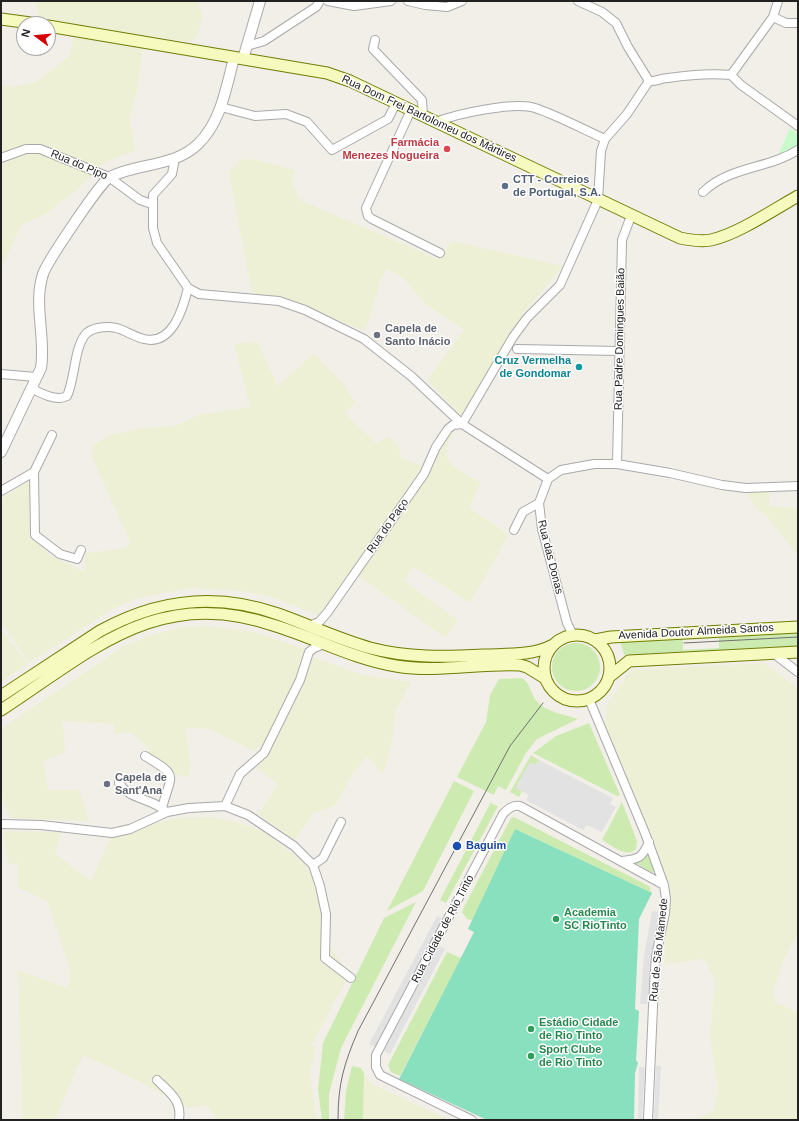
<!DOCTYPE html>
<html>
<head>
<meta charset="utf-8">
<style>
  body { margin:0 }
  #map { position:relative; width:799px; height:1121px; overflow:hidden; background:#f2efe9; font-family:Helvetica,sans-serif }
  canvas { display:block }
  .frame { position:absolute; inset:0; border:2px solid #222; pointer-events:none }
  .north { position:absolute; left:16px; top:16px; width:40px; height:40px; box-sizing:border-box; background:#fff; border:1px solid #a7a7a7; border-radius:50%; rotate:286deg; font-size:11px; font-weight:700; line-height:16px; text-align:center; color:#222 }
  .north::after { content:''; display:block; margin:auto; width:14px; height:18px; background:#d40000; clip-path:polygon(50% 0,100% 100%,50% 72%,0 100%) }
</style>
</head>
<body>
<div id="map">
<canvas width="799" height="1121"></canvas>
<div class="frame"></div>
<div class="north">N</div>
</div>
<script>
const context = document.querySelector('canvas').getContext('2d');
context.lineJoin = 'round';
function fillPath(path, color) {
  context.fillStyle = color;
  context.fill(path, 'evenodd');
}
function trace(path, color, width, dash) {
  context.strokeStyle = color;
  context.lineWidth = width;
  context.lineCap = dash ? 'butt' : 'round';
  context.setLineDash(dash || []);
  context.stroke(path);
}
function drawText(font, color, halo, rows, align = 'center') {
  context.font = font + ' Helvetica,sans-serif';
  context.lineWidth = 3;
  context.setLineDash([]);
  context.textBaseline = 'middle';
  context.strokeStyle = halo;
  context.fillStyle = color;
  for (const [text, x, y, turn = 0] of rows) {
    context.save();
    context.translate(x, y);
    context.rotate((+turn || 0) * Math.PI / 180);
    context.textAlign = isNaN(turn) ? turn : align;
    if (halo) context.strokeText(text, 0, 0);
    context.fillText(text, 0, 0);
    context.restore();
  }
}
fillPath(new Path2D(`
  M35,1h163l4,16 -4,17 -7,8 -41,-5 -8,17 -4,32 -8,33 5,32 -28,10 -26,25 -35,28 -25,11 -20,44v-184l14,1 21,-4 33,-26 7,-30 -38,-8z
  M241,159l8,1 4,-1 42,11 -3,12 8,18 138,59 14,-18 111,25 -41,49 -16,25 -12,39 -30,40 -37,-39 37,-50 -38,-25 -23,-27 -16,-9 -7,12 -11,40 -5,10 -45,-19 -47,-15 -20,-4 -24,-123 5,-2z
  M257,341l21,45 35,-33 32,32 10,18 -10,10 32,31 11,-8 11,10 2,12 21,8 -25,40 -78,109 -51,-19 -28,-5 -49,-3 -53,10 -26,11 -83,54 -28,-41v-123l28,-18v54l22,21 34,16v-19l40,-5 5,-5 -38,-87 1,-11 18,-10 32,-7 32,-2 23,-11 52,-8 -16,-63z
  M451,432l4,1 -7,9 -2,11 2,6 5,7 28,17 -12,24 40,28 -39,68 -56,-36 -10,14 53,39 -11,18 -88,-62 68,-99z
  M746,491h23v15l29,2v48l-30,-38 -13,-11z
  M209,626l45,6 50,17 -7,25 -30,66 -13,11 -45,-22 -23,-1 4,36 -1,13 -12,-2 -28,-21v-5l-18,-17 -17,2v-10l-51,-3 2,32 -22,8 5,29h31l10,31 -79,-3 -9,-23v-66l121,-82 24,-10 35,-10z
  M1,629l27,35 -27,18z
  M313,657l50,18 48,7 -15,28 -5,36 -8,29 -16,-19 -17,22 -15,28 -21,7 -19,27 -37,-26 20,-30 -22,-16 13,-13 33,-67z
  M764,663l34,25v244l-14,27 -11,32 3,12 22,9v108h-103l19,-10 4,-21 -8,-52 5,-57 -11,-21 -39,5 -2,-87 -58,-151 2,-21 24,-35z
  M211,817l29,6 24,9 39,30 15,24 8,54 23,35 -38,71 5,1 -6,27 7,46h-100l-10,-15 -20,3 -43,-24 -61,-29 -28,65h-33l-4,-150 50,18 2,-18 -23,-69 -29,-13v-25l-10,2 -5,-34 58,1 -6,22 36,27 20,-44 24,-9 43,-10z
  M364,1073l6,10 80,37h-90l3,-14z`), '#eef0d5');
fillPath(new Path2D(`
  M798,631v15l-156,8 -17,3 -5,-15zM719,638v10l-36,2v-10z
  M552 667a24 24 0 1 1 48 0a24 24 0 1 1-48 0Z
  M522,678c8,5 8,13 13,21 10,13 28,15 43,20l-41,20 -11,14 -20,37 -8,-4 -4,9 -37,-18 29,-55 4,-27 9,-16z
  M589,723l31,72 -3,1 -84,-43 23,-17z
  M531,755l8,5 -3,5 -6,-2 -14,25 6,3 -3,6 -9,-5z
  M454,781l20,10 -51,100 -36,20z
  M491,802l1,2 6,2 -52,97 -6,-3z
  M622,802l15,39 -1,8c-9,10 -25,-4 -34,-9z
  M514,817l135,69 3,7 -137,-64 -42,91 -6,-1 -5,-7 2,-5 47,-89z
  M646,854h2l6,17 -1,2 -17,-10z
  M416,902l-75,146 -12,46v26h-7l-4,-30 5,-47 61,-125z
  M447,952l14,6 -61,118 -9,-4 -3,-7z
  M352,1066l9,2 3,5 -1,47h-19l2,-29z`), '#cdebb0');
fillPath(new Path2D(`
  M790,128l8,6v11l-20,10z`), '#c8facc');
fillPath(new Path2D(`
  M515,829l137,64 -13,26 -4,90 4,2 -3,49 2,3 -3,10 -1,47h-147l-88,-41 75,-147 -6,-3z`), '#88e0be');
fillPath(new Path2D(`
  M539,760l74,38 -3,6 6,3 -14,25 -15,-7 -4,5 -57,-30 3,-5 -13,-7 1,-3 13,-23 6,3z
  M652,911l7,1 -8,49 -4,43h-7l4,-48z
  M437,916l6,3 -68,128 -6,-3z
  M439,946l6,3 -55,105 -6,-3z
  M656,1066h5l-3,54h-4z
  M639,1067h6l-3,53h-4z`), '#e2e2e2');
const minor = new Path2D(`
  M328,1l26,5 37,-5
  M408,1l17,4 22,2 15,-6
  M578,1l24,11 14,11 12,24 21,34c7,1 12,-3 19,-3 20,-3 42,-5 63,-3l10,10 57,41
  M773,17l13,6h12
  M375,40l-2,9 49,51 1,16
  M247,46l17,-5 52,-34 4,-6
  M731,75l42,-58 5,-16
  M221,107l34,9 31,-2 21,8 25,28 56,-31 8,-16
  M411,110l-45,98 2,8 4,3 68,34
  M436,122c20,-8 79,-21 99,-14 24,8 47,21 70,31
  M1,158l25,-9h14l69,28 31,23 12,4
  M175,158l-3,16 -19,21v33l4,15 31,45 11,6 80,7 26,9 59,29 47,37 51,48 86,55 13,-9 33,-6h23l53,9 52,12 24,3 52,-2
  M703,192c27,-26 65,-23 95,-42
  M517,349l102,2
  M1,374l35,3
  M31,388c9,5 26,14 36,8 8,-17 7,-47 18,-61 3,-4 8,-6 13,-7 23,-4 27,6 46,11 28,7 39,-30 44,-51
  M617,464l5,-224 9,-24
  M34,472l1,63 25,19 17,5 4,-9
  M548,479l-9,24 3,26 25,94 6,12
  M1,491l33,-19 18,-37
  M514,530l9,-18 16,-9
  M309,626l10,-4 8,-9 97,-139 12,-27 12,-18 5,-4 9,-1 51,-87 14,-19 33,-33 38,-85 3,-49 4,-12 22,-25 22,-33
  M773,653l25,19
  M589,699l56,134 19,52 2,14 -1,14 -9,43 -2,28 -6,136
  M145,756c35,21 26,17 17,52
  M119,783c11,18 33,14 47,29
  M225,806l15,-32 24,-21 36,-73 9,-28 5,-4 10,-4
  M1,824l40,1 71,8 18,-4 37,-17 22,-4 36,-2 23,9 46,31 19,19 7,21 6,28 -1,44 26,20
  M622,861c17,-2 20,-3 27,-19
  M313,865l10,-7 18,-36
  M157,1080c13,13 25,20 22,40
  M472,1120l-92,-45 -4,-8v-12l127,-241c5,-5 9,-9 17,-8l144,79`);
const tertiary = new Path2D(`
  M243,59l17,-58
  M1,452l40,-84c5,-30 -8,-64 2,-94 4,-12 58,-93 67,-97 27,-14 65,-10 88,-33 23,-22 28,-56 36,-86`);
const secondary = new Path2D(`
  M1,19l37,5
  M48,26l279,47 23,8 330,157c10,2 21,4 31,2 27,-6 62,-30 87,-44
  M544 668a33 33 0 1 1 66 0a33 33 0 1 1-66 0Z
  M595,640l16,-3 187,-10
  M609,677l20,-16 169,-9
  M1,696l99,-65c58,-32 116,-39 178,-17 31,11 60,25 92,34 38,10 75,9 114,7 23,-1 48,1 69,-10
  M1,710c92,-60 157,-125 275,-84 41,13 78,33 120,40 42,7 83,-3 124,-1l7,2 18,11`);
trace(minor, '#a9a9a9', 10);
trace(tertiary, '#a9a9a9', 12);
trace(secondary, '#707d05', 13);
trace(minor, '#fff', 8);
trace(tertiary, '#fff', 10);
trace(secondary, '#f7fabf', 11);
trace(new Path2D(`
  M684,643l114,-6
  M338,1120c0,-37 6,-56 20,-89l152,-285 33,-43`), '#707070', 1);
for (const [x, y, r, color] of [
  [447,149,4,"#e0444e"],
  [505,186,4,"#5c6f8a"],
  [377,335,4,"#6b7280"],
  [579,367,4,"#0f9aa8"],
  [107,784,4,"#6b7280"],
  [457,846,5,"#1a4fb4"],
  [556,919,4,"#2e9e5b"],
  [531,1029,4,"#2e9e5b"],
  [531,1056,4,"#2e9e5b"]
]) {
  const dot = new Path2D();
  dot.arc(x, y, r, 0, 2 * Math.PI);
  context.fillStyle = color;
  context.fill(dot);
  trace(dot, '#fff', 1.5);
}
drawText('11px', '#222', '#fff', [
  ["Rua Dom Frei Bartolomeu dos Mártires",429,119,25],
  ["Rua do Pipo",79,165,23],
  ["Rua Padre Domingues Baião",620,339,-89],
  ["Rua do Paço",388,526,-55],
  ["Rua das Donas",550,557,76],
  ["Avenida Doutor Almeida Santos",696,632,-3],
  ["Rua Cidade de Rio Tinto",443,929,-62],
  ["Rua de São Mamede",659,950,-84]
]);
drawText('bold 11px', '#be3a42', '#fff', [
  ["Farmácia",439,143],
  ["Menezes Nogueira",439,156]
], 'right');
drawText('bold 11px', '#4e5e75', '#fff', [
  ["CTT - Correios",513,180],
  ["de Portugal, S.A.",513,193]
], 'left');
drawText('bold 11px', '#5b616d', '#fff', [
  ["Capela de",385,329],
  ["Santo Inácio",385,342],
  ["Capela de",115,778],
  ["Sant'Ana",115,791]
], 'left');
drawText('bold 11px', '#0d838f', '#fff', [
  ["Cruz Vermelha",571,361],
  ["de Gondomar",571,374]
], 'right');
drawText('bold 11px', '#164399', '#fff', [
  ["Baguim",466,846]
], 'left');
drawText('bold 11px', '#27864d', '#fff', [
  ["Academia",564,913],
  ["SC RioTinto",564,926],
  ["Estádio Cidade",539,1023],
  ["de Rio Tinto",539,1036],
  ["Sport Clube",539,1050],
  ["de Rio Tinto",539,1063]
], 'left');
</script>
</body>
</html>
